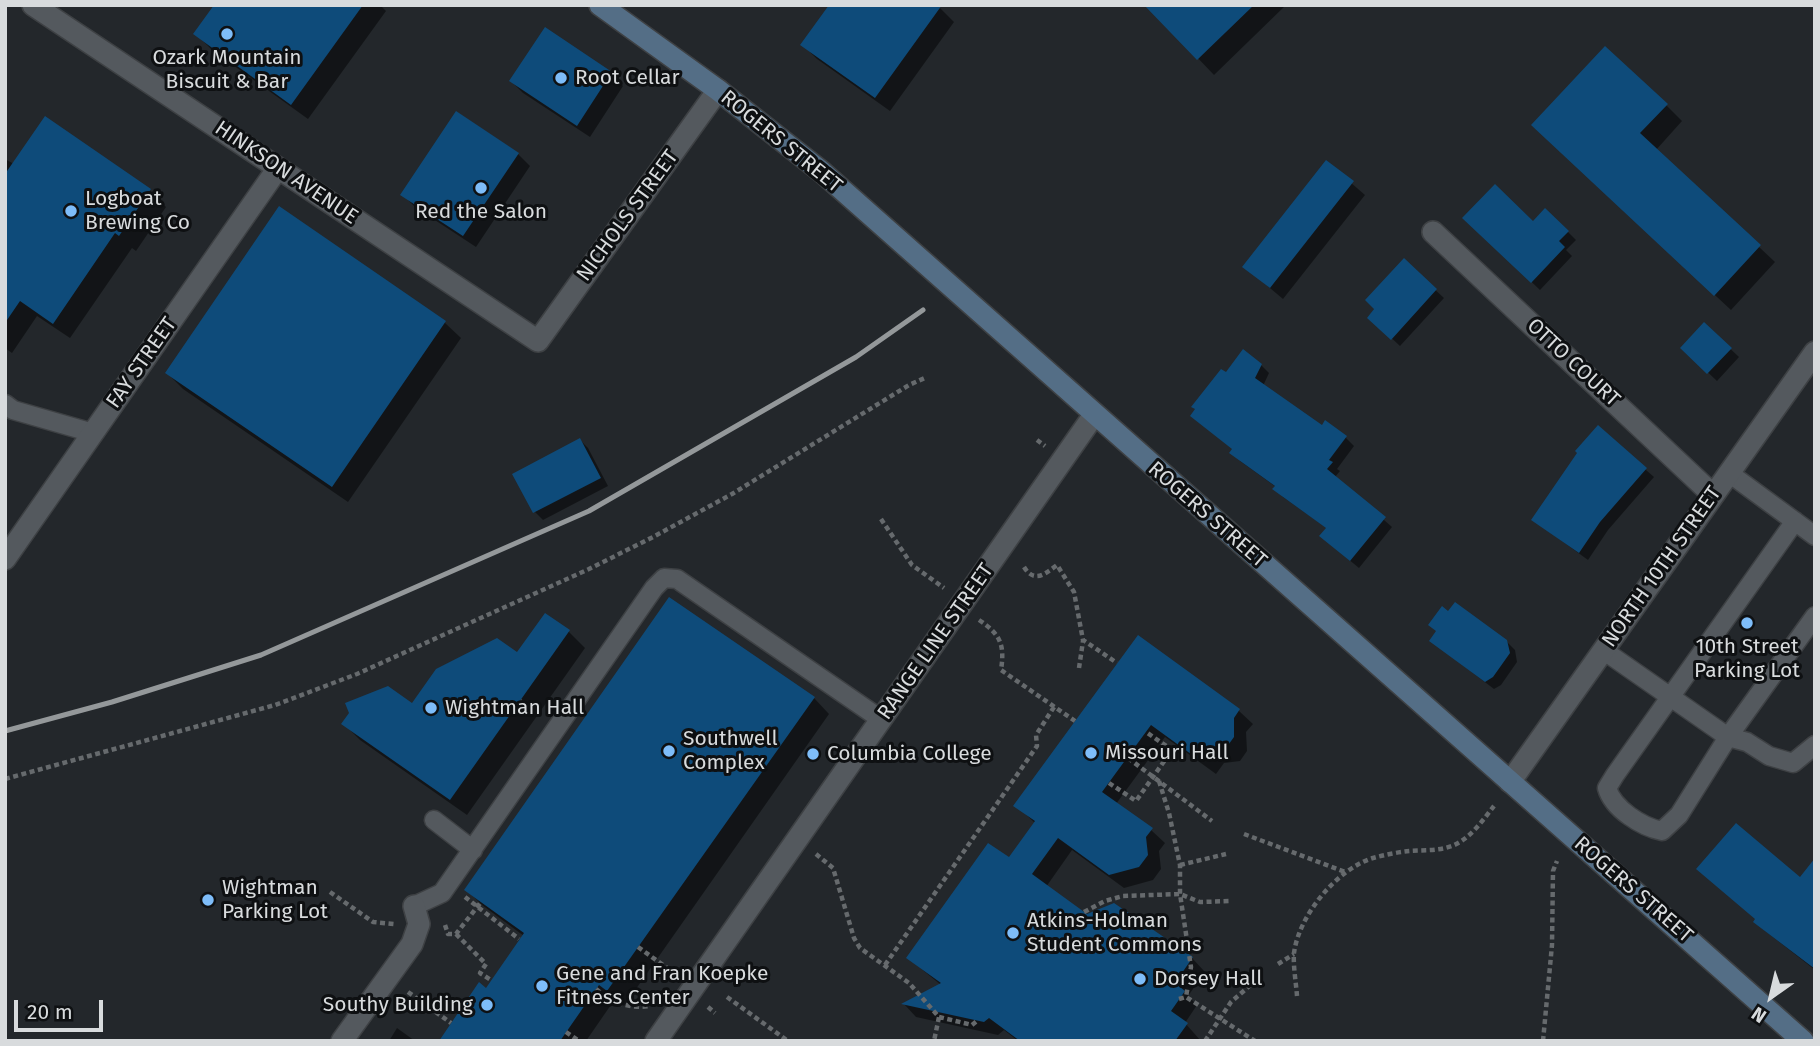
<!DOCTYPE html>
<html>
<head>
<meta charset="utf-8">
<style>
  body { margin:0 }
  #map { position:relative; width:1820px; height:1046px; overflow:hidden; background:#23272b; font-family:"Fira Sans",sans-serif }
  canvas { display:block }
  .frame { position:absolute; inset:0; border:7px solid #d8dbdd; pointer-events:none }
  .north { position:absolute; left:1736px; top:962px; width:70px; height:70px; -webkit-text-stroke:5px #0e1012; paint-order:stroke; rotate:214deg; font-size:19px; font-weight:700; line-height:28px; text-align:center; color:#d8dbdd }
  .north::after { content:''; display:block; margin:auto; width:24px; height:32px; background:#d8dbdd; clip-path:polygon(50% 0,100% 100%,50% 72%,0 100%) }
  .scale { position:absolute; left:14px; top:1000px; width:89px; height:32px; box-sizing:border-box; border:4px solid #d8dbdd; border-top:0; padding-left:9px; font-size:21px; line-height:24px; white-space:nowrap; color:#d8dbdd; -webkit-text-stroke:5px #0e1012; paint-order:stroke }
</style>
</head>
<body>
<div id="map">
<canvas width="1820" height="1046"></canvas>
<div class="frame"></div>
<div class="north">N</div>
<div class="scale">20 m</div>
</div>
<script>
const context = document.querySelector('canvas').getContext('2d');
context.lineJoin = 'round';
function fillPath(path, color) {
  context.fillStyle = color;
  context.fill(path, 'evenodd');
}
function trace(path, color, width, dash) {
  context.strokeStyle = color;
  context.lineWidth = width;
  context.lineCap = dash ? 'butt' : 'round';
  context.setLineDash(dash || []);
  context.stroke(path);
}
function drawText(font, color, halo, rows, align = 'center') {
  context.font = font + ' "Fira Sans",sans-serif';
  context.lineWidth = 6;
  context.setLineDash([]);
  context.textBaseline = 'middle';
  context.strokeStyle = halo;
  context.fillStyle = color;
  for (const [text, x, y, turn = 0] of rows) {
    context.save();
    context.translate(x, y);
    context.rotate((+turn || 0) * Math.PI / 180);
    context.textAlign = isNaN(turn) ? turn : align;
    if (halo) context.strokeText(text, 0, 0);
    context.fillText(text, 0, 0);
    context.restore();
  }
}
fillPath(new Path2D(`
  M216,5h164l6,6 -78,108 -96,-69 -16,-16z
  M1147,5h139l-72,70z
  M940,8l14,14 -64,89 -73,-52 -14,-14z
  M545,30l66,43 12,13 -33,51 -67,-44 -12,-12z
  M1666,105l16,16 -26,29 119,112 -44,48 -182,-169z
  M518,154l12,12 -54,81 -61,-40 -13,-13z
  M5,159l9,5 136,27 16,16 -30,44 -4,-3 -62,90 -33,-22 -25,37 -7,-5z
  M1327,162l38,33 -82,104 -38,-32z
  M1465,218l68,5 35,9 8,8 -10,10 6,6 -32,34z
  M1404,261l40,37 -44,48 -31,-29z
  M444,322l17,16 -113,164 -165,-113 -16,-16z
  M1705,325l34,32 -22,24 -35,-33z
  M1261,365l8,8 -6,13 59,41 24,11 8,8 -17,23 3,2 -5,6 57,50 -33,41 -29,-24 -2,-15 -45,-32 -7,-10 -36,-26 -6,-11 -8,-76z
  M1598,428l56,49 -46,53 -20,30 -55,-40z
  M580,440l8,8 20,38 -65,34 -8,-8 -21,-37z
  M545,615l24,17 16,16 -118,167 -107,-75 -16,-16 68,-18 105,-52z
  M1138,637l101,74 14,13 -7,8 1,19 -7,10 -16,2 -8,11 -51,-37 -49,67 35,26 14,13 -6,8 2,18 -8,11 -29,8 -52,-38 -26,37 41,29 105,42 13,14 -17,24 9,9 -12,18 16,18h-183l-14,-11 -6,5 -82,-18 -12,-13 37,-19 -33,-27 102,-98 26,-36 -20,-19z
  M1431,641h75l9,9 2,12 -16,23 -7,4z
  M814,698l15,16 -205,292 -9,-7 -29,42h-145l45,-51 38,-54 -42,-31 -16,-16z
  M1815,871v99l-51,-40 36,-50z
  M397,1028l18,13h-26z`), '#0007');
fillPath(new Path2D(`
  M214,5h149l-72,100 -98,-71z
  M829,5h113l-67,93 -75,-53z
  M1144,5h110l-57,55z
  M545,27l67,45 -35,54 -68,-45z
  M1605,46l63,58 -28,29 121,112 -47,51 -183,-171z
  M456,111l63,42 -56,83 -63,-41z
  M45,116l106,73 -32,47 -4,-3 -62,91 -33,-23 -15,22v-149z
  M1326,160l28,21 -84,107 -28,-21z
  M1495,184l38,37 12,-13 24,23 -10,10 6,6 -34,36 -69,-65z
  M279,206l167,115 -114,166 -167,-114z
  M1404,258l33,31 -46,51 -24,-22 7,-9 -9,-9z
  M1704,322l28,26 -25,26 -27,-26z
  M1243,349l19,15 -7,14 67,47 3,-5 22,16 -18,24 4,2 -6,7 59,48 -36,44 -31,-25 7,-8 -54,-39 3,-3 -46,-33 3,-4 -42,-33 5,-7 -4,-2 30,-38 5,3z
  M1598,425l49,43 -47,54 -21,31 -48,-33 46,-67 -2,-2z
  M580,438l21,40 -68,35 -21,-39z
  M669,597l146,100 -208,294 -8,-6 -39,56h-121l40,-59 7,6 38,-55 -60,-43z
  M1455,602l52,38 3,13 -17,24 -8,5 -56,-41 7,-10 -8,-6 14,-19 6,5z
  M545,613l25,17 -120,170 -109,-76 8,-11 -4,-10 43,-17 24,17 24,-34 61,-31 20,14z
  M1138,635l102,74 -6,9v19l-8,11 -16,3 -8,11 -51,-37 -49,67 51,36 -7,9 2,18 -9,12 -30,8 -51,-37 -26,36 55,40 27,-11 79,54 -18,26 10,8 -14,20 17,12 -13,18h-155l-31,-23 -5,4 -83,-18 40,-21 -35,-25 82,-115 21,14 26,-36 -22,-15z
  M1736,823l64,54 15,-19v111l-62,-47 2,-3 -59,-50z`), '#0e4b7a');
const lane = new Path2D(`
  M5,404l8,6 80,23
  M1729,473l86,63
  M1795,521l-180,254 -8,13c6,21 35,39 55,43l17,-16 49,-78 87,-121
  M1603,650l125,87 19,5 22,14 24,7 22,-18
  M434,820l39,30
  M414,906l28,-13 212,-305 10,-10 13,1 205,141`);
const street = new Path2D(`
  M33,5l505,336 180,-251
  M1433,232l280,263
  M5,559l273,-391
  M1510,782l305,-430
  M342,1041l70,-97 7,-20 -5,-18
  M656,1041l438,-626`);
const secondary = new Path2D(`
  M600,5l118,85 104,82 981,869`);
trace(lane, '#3e4144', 21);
trace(street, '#3e4144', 24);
trace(secondary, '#3e4144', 24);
trace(new Path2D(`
  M1037,440l8,6
  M881,519l31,46 32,23
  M1024,567c10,16 20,8 33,-2l17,27 9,48 34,23
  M979,620c21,14 26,24 22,50l74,51
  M1079,668l4,-27
  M520,701l19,14
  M1128,758l84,63
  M5,779l270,-74 82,-31 232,-105 64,-32 79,-43 177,-109 18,-8
  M1159,781l10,32 11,52v29l11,73 -5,30 69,44
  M1109,783l27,18 36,-51 -26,-18
  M1244,834l101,38
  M816,854l17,14 21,70 6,10 49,35 30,34 -5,24
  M1180,865l46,-11
  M330,892l43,30 21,2
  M465,897l54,42
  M1084,912l21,-11 18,-5 57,-2 20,8 31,-1
  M445,925l3,9h8l25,-32
  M456,934l30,30 -6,9 11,7
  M638,947l36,26
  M1278,964l16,-10
  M885,965l152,-219 -1,-11 18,-28
  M596,989c15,13 33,20 53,17
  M408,992l43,31
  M1297,996c-1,-14 -4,-30 -3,-43 5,-38 43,-84 79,-95 11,-3 25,-6 37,-7 14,-1 28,0 42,-5 18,-7 31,-26 42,-40
  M727,997l61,44
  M1179,999l7,-2
  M708,1007l7,6
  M939,1017l33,8 5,-4
  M566,1032l13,9
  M1205,1041l26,-39 23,-20
  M1543,1041l9,-96 1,-74 4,-10`), '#666a6d', 4.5, [5, 3.5]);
trace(lane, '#54595e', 18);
trace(street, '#54595e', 21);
trace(secondary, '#546e86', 21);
trace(new Path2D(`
  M5,731l107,-29 149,-47 328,-144 267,-154 67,-47`), '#94989a', 5);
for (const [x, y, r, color] of [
  [227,34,7,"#7ebdf9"],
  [561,78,7,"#7ebdf9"],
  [481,188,7,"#7ebdf9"],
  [71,211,7,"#7ebdf9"],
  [1747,623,7,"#7ebdf9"],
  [431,708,7,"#7ebdf9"],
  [669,751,7,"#7ebdf9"],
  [1091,753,7,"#7ebdf9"],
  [813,754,7,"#7ebdf9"],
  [208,900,7,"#7ebdf9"],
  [1013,933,7,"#7ebdf9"],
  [1140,979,7,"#7ebdf9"],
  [542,986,7,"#7ebdf9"],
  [487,1005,7,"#7ebdf9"]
]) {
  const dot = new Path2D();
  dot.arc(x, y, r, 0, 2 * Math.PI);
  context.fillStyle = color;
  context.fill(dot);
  trace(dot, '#0e1012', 2.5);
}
drawText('21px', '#d8dbdd', '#0e1012', [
  ["Ozark Mountain",227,58,"center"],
  ["Biscuit & Bar",227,82,"center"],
  ["Root Cellar",575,78],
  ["Logboat",85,199],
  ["Brewing Co",85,223],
  ["Red the Salon",481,212,"center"],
  ["10th Street",1747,647,"center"],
  ["Parking Lot",1747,671,"center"],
  ["Wightman Hall",445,708],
  ["Southwell",683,739],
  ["Complex",683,763],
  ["Missouri Hall",1105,753],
  ["Columbia College",827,754],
  ["Wightman",222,888],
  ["Parking Lot",222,912],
  ["Atkins-Holman",1027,921],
  ["Student Commons",1027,945],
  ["Gene and Fran Koepke",556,974],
  ["Fitness Center",556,998],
  ["Dorsey Hall",1154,979],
  ["Southy Building",473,1005,"right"]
], 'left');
drawText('21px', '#d8dbdd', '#0e1012', [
  ["ROGERS STREET",781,142,39],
  ["HINKSON AVENUE",286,173,34],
  ["NICHOLS STREET",628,216,-54],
  ["FAY STREET",142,363,-55],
  ["OTTO COURT",1573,363,43],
  ["ROGERS STREET",1207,515,41],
  ["NORTH 10TH STREET",1662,567,-55],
  ["RANGE LINE STREET",936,642,-55],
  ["ROGERS STREET",1633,890,41]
]);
</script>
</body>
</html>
